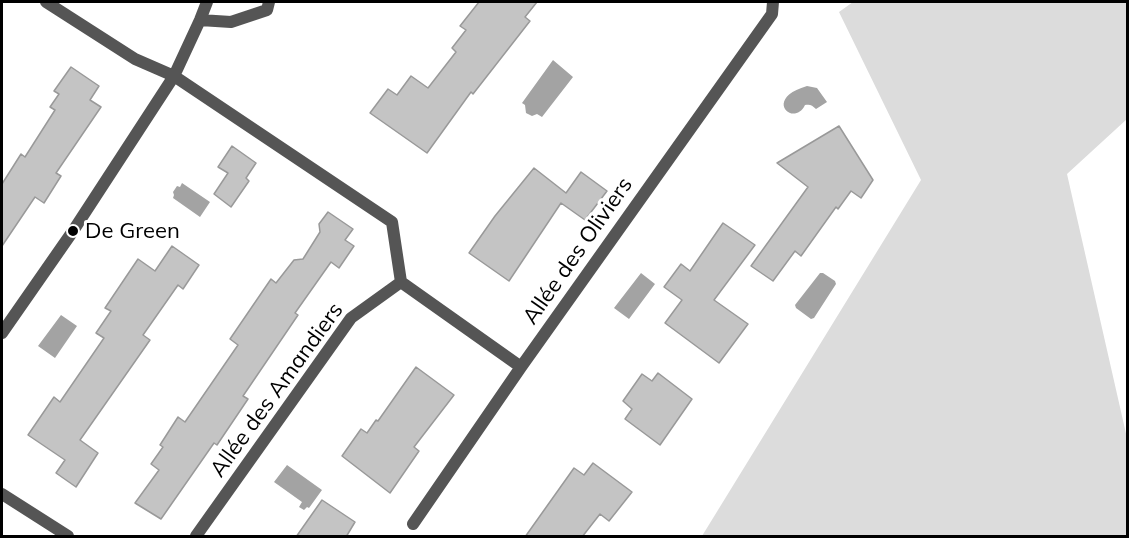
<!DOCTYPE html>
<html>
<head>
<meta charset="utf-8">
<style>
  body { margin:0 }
  #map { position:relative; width:1129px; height:538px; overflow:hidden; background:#fff; font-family:Mulish,sans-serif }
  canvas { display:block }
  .frame { position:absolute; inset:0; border:3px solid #000; pointer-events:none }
</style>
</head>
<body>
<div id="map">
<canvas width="1129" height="538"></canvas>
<div class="frame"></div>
</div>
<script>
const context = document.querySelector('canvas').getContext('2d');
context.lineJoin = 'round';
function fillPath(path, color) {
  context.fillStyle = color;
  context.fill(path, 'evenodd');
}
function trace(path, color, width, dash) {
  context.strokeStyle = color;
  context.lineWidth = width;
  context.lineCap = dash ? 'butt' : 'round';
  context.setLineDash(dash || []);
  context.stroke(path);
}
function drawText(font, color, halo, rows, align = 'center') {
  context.font = font + ' Mulish,sans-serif';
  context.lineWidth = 6;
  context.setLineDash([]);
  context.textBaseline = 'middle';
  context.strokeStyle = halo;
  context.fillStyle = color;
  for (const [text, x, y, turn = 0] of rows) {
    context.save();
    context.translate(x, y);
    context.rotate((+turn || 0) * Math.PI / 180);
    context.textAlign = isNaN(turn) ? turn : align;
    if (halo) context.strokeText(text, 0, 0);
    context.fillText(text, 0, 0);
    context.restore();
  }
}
fillPath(new Path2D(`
  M853,2h274v117l-60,55 60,264v98h-425l219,-356 -82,-168z`), '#dcdcdc');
fillPath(new Path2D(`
  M553,60l20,17 -31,40 -5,-3 -5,2 -6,-3 -1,-8 -3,-2z
  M807,86l10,2 10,14 -11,7c-4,-4 -6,-5 -11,-4 -11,23 -43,-6 2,-19z
  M182,183l28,19 -10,15 -27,-19 1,-3 -1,-3 4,-6 3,1z
  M641,273l14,11 -26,35 -15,-11z
  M820,273h3l12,8 1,3 -22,34 -3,1 -15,-11 -1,-3z
  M61,315l16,11 -22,32 -17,-12z
  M287,465l35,25 -13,18 -2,-1 -3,3 -5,-3 3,-5 -28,-20z`), '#a3a3a3');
const building = new Path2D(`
  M479,2h58l-12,15 5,4 -57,73 -2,-2 -44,61 -57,-40 18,-24 9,6 14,-19 17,12 28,-36 -4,-4 14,-18 -6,-4z
  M71,67l28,19 -9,14 11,7 -45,66 5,3 -17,27 -9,-6 -33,49v-62l19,-30 4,3 30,-47 -5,-3 9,-13 -5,-3z
  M839,126l34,54 -12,18 -10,-7 -13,18 -2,-2 -35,49 -6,-5 -22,30 -22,-15 57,-79 -31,-24z
  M232,146l24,17 -10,15 3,3 -18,26 -17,-13 14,-21 -10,-6z
  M534,168l32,25 15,-21 26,19 -22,29 -24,-17 -52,78 -40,-28 26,-37z
  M328,212l25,17 -8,11 9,6 -15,22 -8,-6 -36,51 3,2 -55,81 5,3 -31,46 -3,-2 -53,76 -26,-16 24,-33 -8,-6 12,-17 -3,-2 18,-28 7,5 53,-77 -8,-6 41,-60 5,4 18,-23 9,-1 17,-27 -1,-8z
  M723,223l32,22 -41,55 34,24 -29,39 -54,-40 17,-23 -18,-13 17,-23 9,7z
  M172,246l27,19 -16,24 -5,-4 -35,50 7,5 -70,100 18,13 -22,34 -20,-14 9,-13 -37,-25 26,-38 6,5 44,-64 -8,-5 15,-22 -6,-3 33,-49 17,12z
  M416,367l38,28 -40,52 5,4 -29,42 -48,-37 19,-27 6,4 9,-13 2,1z
  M658,373l34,26 -32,46 -35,-26 7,-10 -9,-8 19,-27 10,7z
  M593,463l39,29 -23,29 -9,-7 -18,23h-57l49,-69 10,7z
  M322,500l33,22 -9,15h-50z`);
fillPath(building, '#c4c4c4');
trace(building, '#999', 1.5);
trace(new Path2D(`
  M46,2l89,57 39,17 218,146 9,60
  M200,20l31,2 36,-12 2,-8
  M401,282l120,85
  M2,333l71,-102 101,-155 26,-56 7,-18
  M2,494l66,42
  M413,524l108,-157 251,-353 1,-12
  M196,536l155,-218 50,-36`), '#555', 12);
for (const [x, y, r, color] of [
  [73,231,6,"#000"]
]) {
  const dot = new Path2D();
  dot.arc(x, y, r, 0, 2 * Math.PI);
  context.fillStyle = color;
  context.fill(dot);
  trace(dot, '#fff', 2);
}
drawText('22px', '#000', '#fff', [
  ["De Green",85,231]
], 'left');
drawText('22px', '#000', '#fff', [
  ["Allée des Oliviers",578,251,-55],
  ["Allée des Amandiers",277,390,-54]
]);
</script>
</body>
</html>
